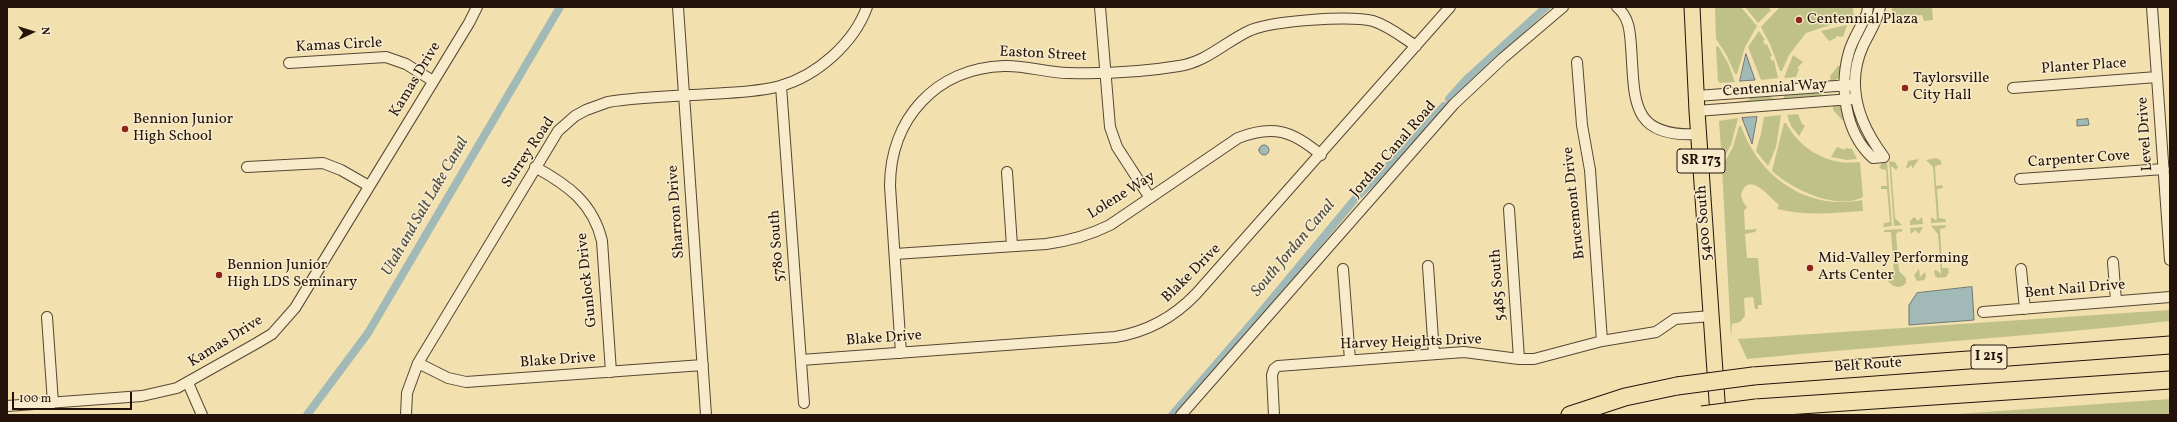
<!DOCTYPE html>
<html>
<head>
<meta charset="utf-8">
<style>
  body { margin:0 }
  #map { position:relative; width:2177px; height:422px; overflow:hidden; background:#f2e0af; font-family:Vollkorn,serif }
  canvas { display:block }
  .frame { position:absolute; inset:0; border:8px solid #23130b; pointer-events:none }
  .north { position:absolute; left:12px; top:12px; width:40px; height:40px; -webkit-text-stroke:3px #f7ebcb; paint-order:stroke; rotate:86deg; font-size:11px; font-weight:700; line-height:16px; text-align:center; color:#23130b }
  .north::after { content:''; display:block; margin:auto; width:14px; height:18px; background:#23130b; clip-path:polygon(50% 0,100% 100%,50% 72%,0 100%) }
  .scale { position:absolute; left:12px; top:392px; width:120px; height:18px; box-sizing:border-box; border:2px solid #23130b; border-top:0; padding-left:5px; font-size:12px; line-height:14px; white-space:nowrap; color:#23130b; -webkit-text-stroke:3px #f7ebcb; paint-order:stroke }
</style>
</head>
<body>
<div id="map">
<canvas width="2177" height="422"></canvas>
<div class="frame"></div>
<div class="north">N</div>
<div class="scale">100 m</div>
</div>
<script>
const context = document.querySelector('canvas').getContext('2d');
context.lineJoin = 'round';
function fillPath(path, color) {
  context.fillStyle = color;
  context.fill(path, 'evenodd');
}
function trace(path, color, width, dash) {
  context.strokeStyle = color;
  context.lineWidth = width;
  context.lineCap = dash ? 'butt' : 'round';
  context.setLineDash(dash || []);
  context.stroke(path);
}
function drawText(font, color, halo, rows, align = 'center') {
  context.font = font + ' Vollkorn,serif';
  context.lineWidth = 3;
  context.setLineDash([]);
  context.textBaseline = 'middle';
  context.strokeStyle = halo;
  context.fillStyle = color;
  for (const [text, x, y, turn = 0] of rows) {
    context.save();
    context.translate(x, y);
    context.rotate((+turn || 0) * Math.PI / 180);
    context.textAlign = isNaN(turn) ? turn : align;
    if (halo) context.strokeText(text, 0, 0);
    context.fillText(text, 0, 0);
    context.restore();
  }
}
fillPath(new Path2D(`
  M1715,7h26l16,19 -12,21 -8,27h-2l-9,-20 -10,-15z
  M1745,7h23l3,3 -13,13z
  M1780,7h73l1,14 -18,2 -30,10 -17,22 -7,16h-2l-10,-27 -9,-17z
  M1892,7h40l1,13 -9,1 -2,-6 -30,2z
  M1847,25l-4,12 -7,-1v2l-7,3 -8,-10z
  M1759,31l6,9 -2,1 2,4 2,-1 5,12 -2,1 2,4 2,-1 4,18 -17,2 -13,-33z
  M1718,46l10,17 7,19 -15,1 -2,-2 -2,-34z
  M1793,55l10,7 -6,6 2,1 -3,8 -12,1z
  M1838,66h4l-2,11 -9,6 -1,-7z
  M1819,91h5l-3,3 3,3 -40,1v-3z
  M1780,94v2h-9v2l9,2 -40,2 9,-2v-2l-9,1v-2z
  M1833,104l8,2 5,14h-4l-9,-10z
  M1798,114l4,10 3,2 -6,10 -8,-10 -4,-11z
  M1781,115l-5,32 -8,19 -12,-15 5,-17 3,-17z
  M1738,118l-7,27 -9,16 -3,-40z
  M1784,123h2c15,27 42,43 74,39l3,35c-27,14 -71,-8 -91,-26z
  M1739,126h2c18,51 66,85 121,74l1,11c-29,2 -57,5 -86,-2l2,-4c-9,-7 -31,-36 -38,-10l2,7 4,5 -3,4 1,19 12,-1 -2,3 -10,2 2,24h11l4,47h-4v4h-3l-2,-12 -9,1 1,18 -5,6 -8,2 -1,13 -9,-170 11,-20z
  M1837,147l8,3v-2l7,1 5,10 -10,1 -16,-3z
  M1936,158l4,2 2,4 -7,2 1,20 6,-1 1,3 -6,1 2,29 6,1 1,3 -15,1v-6l5,3 1,-2 -4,-51 -7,-7z
  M1919,159l-7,10v-4l-6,4 2,-8z
  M1887,161l5,65 -9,1 1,-4 6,-1 -3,-33h-6v-3h6l-1,-16 -5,-1 -2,-2 3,-4z
  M1889,161l6,1 3,5 -2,3 -5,-4 4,52 7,7 -8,1z
  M1914,217l4,4 4,-4 1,7 -13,1v-4z
  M1946,225l-1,3 -5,1 2,39h6l1,4 -3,5 -8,1 -3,-2 -1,-5 2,-1 5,4 -3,-40 -7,-8z
  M1923,227l-4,7 -4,-4 -4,4 -1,-6z
  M1902,229v3l-3,-1 -3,3 3,37 7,7v5c-6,7 -15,4 -19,-4l1,-4h6l-3,-43h-7v-2z
  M1919,269l1,8 5,-5 1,5 -2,3 -7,1 -3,-6z
  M2170,310v11c-141,16 -282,24 -423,38l-9,-20z
  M2170,399v16h-226z`), '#bfc188');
const water = new Path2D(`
  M1746,54l9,26 -15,1z
  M1757,117l-5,27 -10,-26z
  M2088,119l1,6 -12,1v-6z
  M1259 150a5 5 0 1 1 10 0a5 5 0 1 1-10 0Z
  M1972,287l2,33 -65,5v-20l8,-12z`);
fillPath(water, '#a1bab7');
trace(water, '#6f7772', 1);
trace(new Path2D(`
  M1449,99l17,-19 80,-73
  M307,415l61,-82 192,-326
  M1172,415l85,-98 98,-118 53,-53 36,-40`), '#a1bab7', 8);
const street = new Path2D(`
  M678,7l28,408
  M1100,7l10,120 7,20 33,51
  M1617,7c12,10 13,24 14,39 4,54 -2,92 68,88
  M1868,7l-1,6c-5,13 -14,25 -18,39 -10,35 -4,81 24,106l11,-1
  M1880,7c-3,15 -11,26 -17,39 -18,40 -4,78 21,111
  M2152,7l18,253
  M1577,62l5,63 8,45 12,171
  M289,63l97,-6 20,7 27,17
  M781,86l23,317
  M2013,88l144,-11
  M1696,96l154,-11
  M1697,111l154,-12
  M247,167l76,-4 18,7 28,16
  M535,167c33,18 58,36 67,74l9,131
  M1007,172l5,74
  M2020,179l144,-10
  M1509,209l10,150
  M895,254l151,-10c23,-3 44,-9 64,-19l128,-87c35,-14 55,-7 83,17
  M2113,262l3,39
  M1428,266l6,88
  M1343,269l7,91
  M2021,269l4,40
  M1983,312l187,-15
  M47,317l6,86
  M901,353l-11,-167c0,-67 46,-118 114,-120 21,-1 43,7 64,7 37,1 75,-1 111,-7 28,-4 47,-25 72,-36 22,-9 98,-15 122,-9 16,5 29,16 43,25
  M801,360l314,-23c32,-5 59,-20 81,-43l254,-287
  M418,363l30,15 18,4 237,-17
  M188,383l14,32
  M7,406l135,-10 35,-8 80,-45 15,-9 23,-26 174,-285 8,-16
  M406,415l1,-22 11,-30 140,-232 17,-15 11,-6 22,-8c38,-6 79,-6 118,-9 18,-1 36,-2 54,-7 37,-10 74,-43 87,-79
  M1181,415l273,-311 49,-46 60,-51
  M1274,415l-2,-40 2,-6 4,-3 186,-14 55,7h15l68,-18 54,-9 19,-13 36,-3`);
const primary = new Path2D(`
  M1692,7l5,104 21,304`);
const highway = new Path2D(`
  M1753,376l417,-31
  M1756,408l414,-28
  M1570,415l55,-18 52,-11`);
trace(street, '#574634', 12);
trace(primary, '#23130b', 17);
trace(highway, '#23130b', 19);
trace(street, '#f7ebcb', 10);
trace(primary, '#f2e0af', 15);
trace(highway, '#f2e0af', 17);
const highwayBridge = new Path2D(`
  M1677,386l76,-10
  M1702,415l54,-7`);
trace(highwayBridge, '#23130b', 19, []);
trace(highwayBridge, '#f2e0af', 17);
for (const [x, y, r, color] of [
  [1799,20,4,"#8f2418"],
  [1905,88,4,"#8f2418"],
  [125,129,4,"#8f2418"],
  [1810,268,4,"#8f2418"],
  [219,275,4,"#8f2418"]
]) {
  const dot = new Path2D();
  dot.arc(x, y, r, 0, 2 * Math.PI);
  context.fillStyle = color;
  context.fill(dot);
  trace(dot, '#f7ebcb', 1.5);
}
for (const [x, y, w] of [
  [1701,161,48],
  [1989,357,36]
]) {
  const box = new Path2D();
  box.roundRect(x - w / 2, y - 12, w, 24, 3);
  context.fillStyle = '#f7ebcb';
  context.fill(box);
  trace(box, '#23130b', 1);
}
drawText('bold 14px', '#23130b', null, [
  ["SR 173",1701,161],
  ["I 215",1989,357]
]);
drawText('15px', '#23130b', '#f7ebcb', [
  ["Centennial Plaza",1807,20],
  ["Taylorsville",1913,79],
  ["City Hall",1913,96],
  ["Bennion Junior",133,120],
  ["High School",133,137],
  ["Mid-Valley Performing",1818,259],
  ["Arts Center",1818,276],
  ["Bennion Junior",227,266],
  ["High LDS Seminary",227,283]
], 'left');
drawText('15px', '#23130b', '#f7ebcb', [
  ["Kamas Circle",339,46,-3],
  ["Easton Street",1043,55,3],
  ["Planter Place",2084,67,-4],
  ["Kamas Drive",416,80,-59],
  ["Centennial Way",1775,89,-4],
  ["Level Drive",2146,134,-94],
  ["Jordan Canal Road",1394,150,-49],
  ["Surrey Road",529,153,-56],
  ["Carpenter Cove",2079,160,-4],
  ["Lolene Way",1122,196,-32],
  ["Brucemont Drive",1575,203,-96],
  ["Sharron Drive",677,212,-94],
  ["5400 South",1705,223,-94],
  ["5780 South",778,246,-94],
  ["Blake Drive",1192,274,-45],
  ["Gunlock Drive",588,280,-96],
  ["5485 South",1499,285,-94],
  ["Bent Nail Drive",2075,290,-5],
  ["Blake Drive",884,339,-4],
  ["Kamas Drive",226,342,-32],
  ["Harvey Heights Drive",1411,343,-2],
  ["Blake Drive",558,361,-4],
  ["Belt Route",1868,366,-4]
]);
drawText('italic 16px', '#4f4d47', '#f7ebcb', [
  ["Utah and Salt Lake Canal",426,207,-60],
  ["South Jordan Canal",1294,249,-50]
]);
</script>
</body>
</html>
